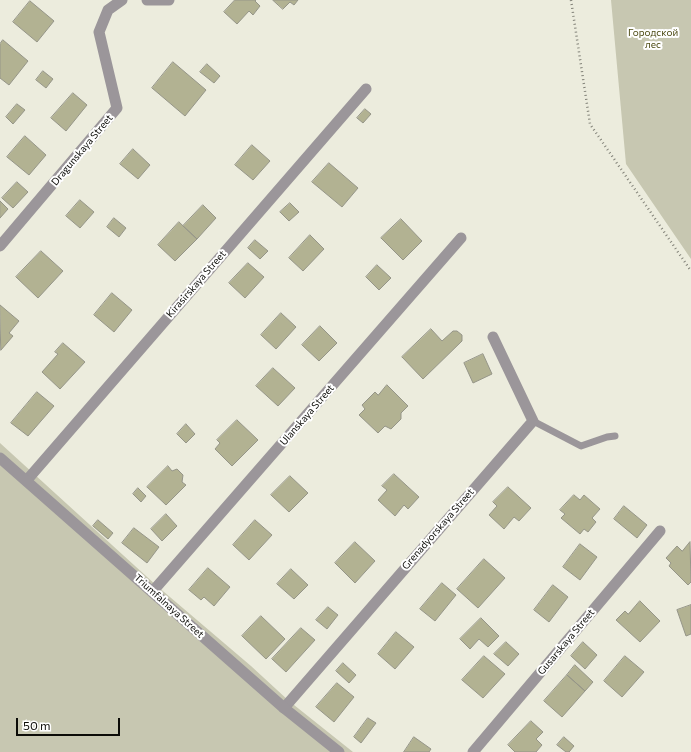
<!DOCTYPE html>
<html>
<head>
<meta charset="utf-8">
<style>
  body { margin:0 }
  #map { position:relative; width:691px; height:752px; overflow:hidden; background:#ececdd; font-family:Commissioner,sans-serif }
  canvas { display:block }
  .scale { position:absolute; left:16px; top:718px; width:104px; height:18px; box-sizing:border-box; border:2px solid #0c0c08; border-top:0; padding-left:5px; font-size:12px; line-height:14px; white-space:nowrap; color:#0c0c08; -webkit-text-stroke:3px #fff; paint-order:stroke }
</style>
</head>
<body>
<div id="map">
<canvas width="691" height="752"></canvas>
<div class="scale">50 m</div>
</div>
<script>
const context = document.querySelector('canvas').getContext('2d');
context.lineJoin = 'round';
function fillPath(path, color) {
  context.fillStyle = color;
  context.fill(path, 'evenodd');
}
function trace(path, color, width, dash) {
  context.strokeStyle = color;
  context.lineWidth = width;
  context.lineCap = dash ? 'butt' : 'round';
  context.setLineDash(dash || []);
  context.stroke(path);
}
function drawText(font, color, halo, rows, align = 'center') {
  context.font = font + ' Commissioner,sans-serif';
  context.lineWidth = 4;
  context.setLineDash([]);
  context.textBaseline = 'middle';
  context.strokeStyle = halo;
  context.fillStyle = color;
  for (const [text, x, y, turn = 0] of rows) {
    context.save();
    context.translate(x, y);
    context.rotate((+turn || 0) * Math.PI / 180);
    context.textAlign = isNaN(turn) ? turn : align;
    if (halo) context.strokeText(text, 0, 0);
    context.fillText(text, 0, 0);
    context.restore();
  }
}
fillPath(new Path2D(`
  M611,0h80v259l-65,-95z
  M0,443l157,143 94,80 38,35 64,51h-353z`), '#c7c7b1');
const building = new Path2D(`
  M235,0h21l-1,1 5,5 -7,9 -4,-4 -12,13 -13,-12z
  M273,0h25l-4,5 -4,-3 -7,7z
  M30,1l24,20 -17,21 -24,-20z
  M3,40l25,21 -19,24 -9,-7v-34z
  M173,62l33,28 -21,26 -33,-28z
  M207,64l13,12 -6,7 -14,-11z
  M43,71l10,8 -7,9 -10,-8z
  M73,93l14,12 -21,26 -15,-13z
  M17,104l8,6 -12,14 -7,-7z
  M365,109l6,5 -8,9 -6,-5z
  M25,136l21,19 -17,20 -22,-18z
  M252,145l18,16 -17,19 -18,-15z
  M133,149l17,16 -12,14 -18,-15z
  M329,163l29,25 -16,19 -30,-25z
  M17,182l11,10 -15,16 -11,-10z
  M80,200l14,12 -14,16 -14,-12z
  M0,201l8,8 -8,9z
  M290,203l9,9 -10,9 -9,-9z
  M203,205l13,13 -19,21 -14,-13z
  M114,218l12,10 -7,9 -12,-10z
  M401,219l21,22 -19,19 -22,-22z
  M179,222l18,17 -22,22 -17,-16z
  M310,235l14,14 -21,22 -14,-13z
  M255,240l13,11 -8,8 -12,-11z
  M41,251l22,20 -25,27 -22,-21z
  M248,263l16,14 -19,21 -16,-15z
  M377,265l14,13 -12,12 -13,-13z
  M112,293l20,17 -18,22 -20,-17z
  M0,305l19,16 -10,12 4,3 -12,14z
  M281,313l15,14 -20,22 -15,-14z
  M320,326l17,17 -18,18 -17,-16z
  M431,329l11,12 11,-10h4l5,4v6l-39,38 -21,-22z
  M63,343l22,19 -25,27 -18,-17 16,-18 -3,-2z
  M483,354l9,20 -19,9 -9,-20z
  M273,368l22,20 -17,18 -22,-20z
  M387,385l21,21 -7,7v6l-10,10 -6,-3 -7,7 -19,-18 6,-6 -3,-4 13,-13 3,3z
  M37,392l17,14 -26,30 -17,-13z
  M237,420l21,20 -26,26 -17,-17 5,-6 -3,-3z
  M186,424l9,10 -9,9 -9,-9z
  M168,466l4,5 5,-2 6,6 -1,7 4,3 -20,20 -19,-18z
  M394,474l25,23 -11,12 -4,-4 -9,11 -17,-16 9,-10 -5,-4z
  M290,476l18,17 -19,19 -18,-17z
  M508,487l23,21 -12,13 -5,-4 -10,12 -15,-14 8,-9 -4,-4z
  M138,488l8,8 -5,6 -8,-8z
  M574,495l6,5 4,-5 16,14 -8,9 4,4 -8,10 -4,-3 -4,5 -19,-16 4,-4 -5,-4z
  M624,506l23,19 -10,13 -23,-19z
  M166,514l11,12 -15,15 -11,-12z
  M98,520l15,13 -5,6 -15,-13z
  M255,520l17,15 -23,25 -16,-15z
  M134,528l25,19 -12,16 -25,-20z
  M355,542l20,19 -20,22 -20,-20z
  M690,542l1,40 -3,3 -19,-19 2,-3 -5,-5 11,-12 5,5z
  M580,544l17,13 -17,23 -17,-13z
  M484,559l21,19 -27,30 -21,-19z
  M208,568l22,19 -16,19 -10,-9 -3,3 -12,-10z
  M291,569l17,16 -14,14 -17,-15z
  M442,583l14,12 -21,26 -15,-12z
  M553,585l15,12 -19,25 -15,-12z
  M640,601l20,20 -20,21 -24,-22 9,-9 3,3z
  M691,605v29l-5,2 -9,-26z
  M328,607l10,8 -11,14 -11,-9z
  M261,616l24,23 -19,20 -24,-23z
  M481,618l18,18 -11,11 -9,-8 -9,10 -10,-10z
  M301,628l14,12 -29,32 -14,-13z
  M396,632l18,15 -19,22 -17,-15z
  M506,642l13,12 -11,12 -14,-12z
  M583,642l14,13 -12,14 -14,-13z
  M484,656l21,18 -22,24 -21,-18z
  M625,656l19,16 -22,25 -18,-16z
  M343,663l13,12 -7,8 -13,-12z
  M575,665l18,17 -8,9 -18,-16z
  M567,675l18,16 -23,26 -18,-16z
  M337,683l17,14 -20,25 -18,-15z
  M368,718l8,5 -15,20 -7,-6z
  M531,721l12,11 -7,7 6,6 -6,7h-21l-7,-7z
  M414,737l17,12 -2,3h-25z
  M564,737l10,9 -5,6h-3l-9,-7z`);
fillPath(building, '#b2b292');
trace(building, '#959588', 1);
trace(new Path2D(`
  M571,0l19,124 101,147`), '#838379', 2.5, [1, 3]);
trace(new Path2D(`
  M533,421l48,25 26,-9 8,-1`), '#9b969a', 7);
trace(new Path2D(`
  M147,0h22
  M0,246l117,-138 -18,-76 9,-22 14,-10
  M27,480l339,-391
  M153,591l308,-353
  M284,708l249,-287 -40,-84
  M473,752l187,-221`), '#9b969a', 11);
trace(new Path2D(`
  M0,458l284,250 55,44`), '#9b969a', 11);
drawText('10px', '#4d4b14', '#fff', [
  ["Городской",653,33],
  ["лес",653,45]
]);
drawText('10px', '#0c0c08', '#fff', [
  ["Dragunskaya Street",82,150,-50],
  ["Kirasirskaya Street",196,284,-49],
  ["Ulanskaya Street",307,415,-49],
  ["Grenadyorskaya Street",438,529,-49],
  ["Triumfalnaya Street",169,606,42],
  ["Gusarskaya Street",566,642,-50]
]);
</script>
</body>
</html>
